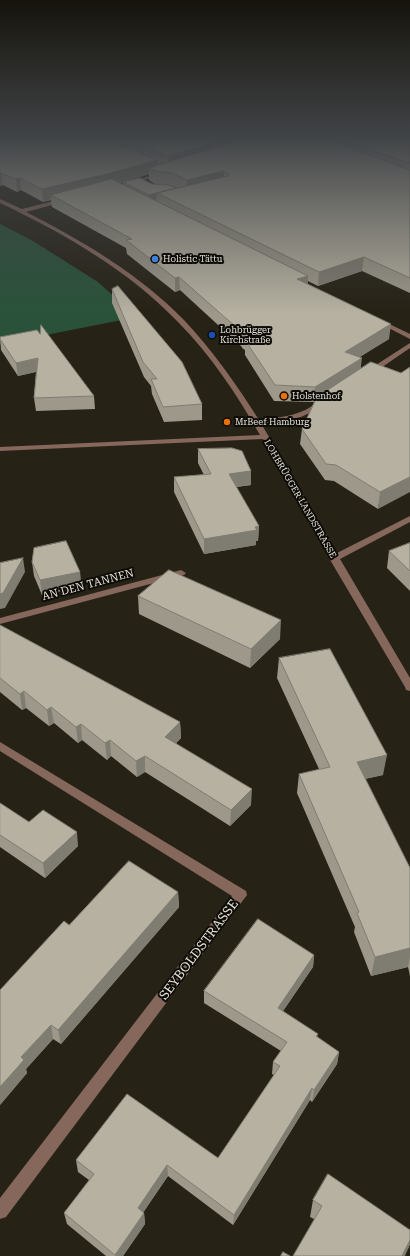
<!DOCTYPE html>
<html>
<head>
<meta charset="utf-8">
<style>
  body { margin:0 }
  canvas { display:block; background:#272216 }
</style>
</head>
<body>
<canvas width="410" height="1256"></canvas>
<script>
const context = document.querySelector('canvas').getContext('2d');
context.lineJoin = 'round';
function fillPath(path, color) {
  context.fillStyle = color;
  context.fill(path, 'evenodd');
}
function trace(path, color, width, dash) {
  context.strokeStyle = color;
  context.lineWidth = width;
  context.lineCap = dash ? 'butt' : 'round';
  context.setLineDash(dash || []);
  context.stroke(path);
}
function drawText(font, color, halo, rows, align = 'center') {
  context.font = font + ' "Roboto Serif",serif';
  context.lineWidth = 4;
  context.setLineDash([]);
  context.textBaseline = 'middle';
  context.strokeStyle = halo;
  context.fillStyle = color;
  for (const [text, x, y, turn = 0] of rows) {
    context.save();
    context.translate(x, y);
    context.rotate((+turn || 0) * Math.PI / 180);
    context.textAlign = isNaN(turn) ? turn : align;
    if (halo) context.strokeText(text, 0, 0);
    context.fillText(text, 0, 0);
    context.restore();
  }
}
fillPath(new Path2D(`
  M0,224l33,17 65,41 39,35 -137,27z`), '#2a523a');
fillPath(new Path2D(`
  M159,173l5,1 -32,10 -5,-1z
  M65,198l3,2 -1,1 -41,11c57,29 113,62 158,108 29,31 53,65 75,100 15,-2 30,-3 44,-9 7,-3 14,-10 21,-9v4l-23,11 -39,8 75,128 73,-37v6l-70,37 70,119v13l-4,-1 -1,-3 -76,-129 -66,-119 -263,12v-4l260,-12c-23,-40 -49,-80 -82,-113 -50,-52 -113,-88 -178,-119v-4l22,10z
  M379,319l31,15v5l-33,-17v-2z
  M410,343v5l-38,26h-3l-4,-2z
  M181,570l5,3 -2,2 -184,49v-6z
  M0,742l246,149 1,4 -241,322 -6,2v-21l232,-302 -232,-145z`), '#85675c');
fillPath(new Path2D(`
  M0,137h410v156l-48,-22 -44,15 -10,-5v4l81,54 -30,18 2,12 40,4 -23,136 -44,-28 -9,-1 -25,-36 2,-15 12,-27 -40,-1 -29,-46v-5l-3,-2v-1l-62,-57 -5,2 -48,-38 -1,-6 -74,-41 -1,-7 -8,2 -22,-12 -4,2 -14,-7 -3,1zM149,174v6l6,4 18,2 4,2h-1l-24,-4 -29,-2v3l-3,-2z
  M112,289l90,115v16l-38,2 -12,-28 -1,-8 -7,-9 -32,-74z
  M40,334l54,62 1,13 -59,2 -2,-13 2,-26 -18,4 -17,-26 -1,-13z
  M198,449l53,36 -15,2 23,39 -1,15h-2v4l-52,9 -30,-62v-15l30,-2 -6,-12z
  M410,543v48l-23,-23 2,-17z
  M32,562l48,10 1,15 -39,8 -8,-19z
  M138,596l142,43 -30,29 -111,-54z
  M0,625l180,97 1,16 -5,5 75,62 -21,21 -85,-54 -8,5 -26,-21 -4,4 -25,-20 -4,3 -24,-20 -5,3 -23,-18 -4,2 -22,-18z
  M279,658l104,117 -18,4 45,89v108l-2,-9 -37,9 -17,-44 1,-5 -58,-134 2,-19 20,-5 -42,-91z
  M0,803l29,19 49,24 -33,32 -45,-31z
  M178,892l1,15 -118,137 -8,-5 -27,30 1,4 -27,32 69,-180z
  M314,955l-1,12 -30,44 35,23 -1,3 22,15 -2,12 -25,38 -2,-2 -77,125 -65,-49 -25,36 1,1 1,11 -22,32h-17l-39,-32 -3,-11 25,-33 -11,-8 -2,-12 142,-2 56,-83 -2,-1 1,-12 8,-11 -77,-48v-12z
  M313,1200l97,30v14l-2,5 -94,-30 -4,-2z`), '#9d988a');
fillPath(new Path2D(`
  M233,137h38l-103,31v-12z
  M157,160l1,11 -9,-3v6l-37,12 -61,9v5l-8,2 -1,-13z
  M224,171v13l-37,8v-12z
  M0,173h1l2,12 -3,1z
  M20,178l1,12 -4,2 -1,-13z
  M157,193v6l-8,2v-6z
  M364,257l-2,14 -44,15 1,-14z
  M308,276v13l-11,-10z
  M179,277l1,13 -5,2v-14z
  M391,324l-2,15 -45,28 1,-15z
  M38,358l1,13 -21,5 -2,-13z
  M362,358l-2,15 -46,29 1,-15z
  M251,471v14l-22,3v-14z
  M410,477v15l-32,17 2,-17z
  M259,526l-1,15h-2v4l-52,9v-15z
  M23,558l2,14 -20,36 -5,1v-15z
  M80,572l1,15 -39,8 -2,-15z
  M281,620l-1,19 -30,29 1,-19z
  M24,691l2,17 -4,2 -2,-16z
  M51,707l3,16 -5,3 -2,-16z
  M180,722l1,16 -15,15 -1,-16z
  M81,724l1,16 -4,3 -2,-16z
  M110,740l1,16 -4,4 -2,-17z
  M387,755l-4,20 -29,6 3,-19z
  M145,756v16l-8,5 -1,-16z
  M252,789l-1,16 -21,21 1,-16z
  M77,832l1,14 -33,32 -2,-15z
  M178,892l1,15 -118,137 -3,-14z
  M410,948v8l-2,11 -37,9 4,-19z
  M314,955l-1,12 -36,53 1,-12z
  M51,1025l2,14 -27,30 1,4 -27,32v-18l21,-30z
  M339,1052l-2,12 -25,38 2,-12z
  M312,1088l-2,12 -77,125 1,-10z
  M167,1165l1,11 -29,43 -1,-11z
  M144,1213l1,11 -22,32h-7l-1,-1z
  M410,1240v4l-2,5 -3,7h-3z`), '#7f7c71');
const building = new Path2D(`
  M0,137h101l56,23 -46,13 -69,16 -22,-11 -4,1 -15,-6h-1z
  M117,137h116l-65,19z
  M251,137h69l90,33v108l-46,-21 -45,15 -162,-79 71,-17 1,-2 -5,-3 -37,9 -15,-7 -17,-2 -6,-3z
  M336,137h74v26z
  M140,178l12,6 17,1 7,3 -19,5 -8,2 -26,-13z
  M112,179l196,97 -11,3 94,45 -46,28 17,6 -47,29 -40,-2 -30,-45 4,-1 -6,-5h1l-65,-57 -4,1 -49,-38 6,-1 -81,-44z
  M118,286l64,76 20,42 -39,3 -12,-28h6l-14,-17 -31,-73z
  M41,325l53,71 -60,2 4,-40 -22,5 -16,-24v-2l37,-7 3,4z
  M371,362l30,11 9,-6v110l-30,15 -44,-27 -10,-1 -24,-35 15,-32z
  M232,448l10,3 9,20 -22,3 30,52 -4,1 2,3 -53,9 -30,-62 37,-3 -13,-25z
  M66,541l14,31 -40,8 -8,-18 2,-14z
  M410,543v28l-21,-20z
  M23,558l-20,35 -3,1v-31z
  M169,570l112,50 -30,29 -113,-53z
  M0,625l180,97 -15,15 87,52 -21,21 -86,-54 -9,5 -26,-21 -5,3 -24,-19 -5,3 -25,-20 -4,3 -23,-19 -4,3 -20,-16z
  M330,649l57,106 -30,7 53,106v80l-35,9 -18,-44 2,-1 -60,-138 31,-7 -51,-109z
  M0,803l29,19 14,-12 34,22 -34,31 -43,-28z
  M129,861l49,31 -120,138 -7,-5 -30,32 3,3 -24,27v-97l64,-69 5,4z
  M258,919l56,36 -36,53 40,26 -2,2 23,16 -25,38 -2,-2 -78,127 -67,-50 -29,43 6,5 -29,42 -51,-42 30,-39 -18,-14 51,-66 91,64 62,-92 -7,-4 14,-20 -83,-51z
  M328,1174l82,56v10l-8,16h-109l29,-50 -9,-6z
  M283,1252l7,4h-9z`);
fillPath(building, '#b6b1a1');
trace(building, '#7f7c71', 1);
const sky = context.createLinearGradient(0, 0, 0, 313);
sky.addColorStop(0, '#15130c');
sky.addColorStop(0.44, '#414447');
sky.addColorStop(1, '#41444700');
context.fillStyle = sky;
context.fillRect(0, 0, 410, 313);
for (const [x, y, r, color] of [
  [155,259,4,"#3f7fe0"],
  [212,335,4,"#1a4fb4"],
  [284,396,4,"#e8710a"],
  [227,422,4,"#e8710a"]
]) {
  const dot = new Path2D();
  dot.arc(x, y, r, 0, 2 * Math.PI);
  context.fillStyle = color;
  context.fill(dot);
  trace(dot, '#0e0c07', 1.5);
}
drawText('9px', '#e5e2da', '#0e0c07', [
  ["Holistic Tättu",163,259],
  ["Lohbrügger",220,330],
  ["Kirchstraße",220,340],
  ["Holstenhof",292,396],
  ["MrBeef Hamburg",235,422]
], 'left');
drawText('9px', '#e5e2da', '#0e0c07', [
  ["LOHBRÜGGER LANDSTRASSE",300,499,60]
]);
drawText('11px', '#e5e2da', '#0e0c07', [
  ["AN DEN TANNEN",88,585,-15]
]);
drawText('13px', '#e5e2da', '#0e0c07', [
  ["SEYBOLDSTRASSE",199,950,-53]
]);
</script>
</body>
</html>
